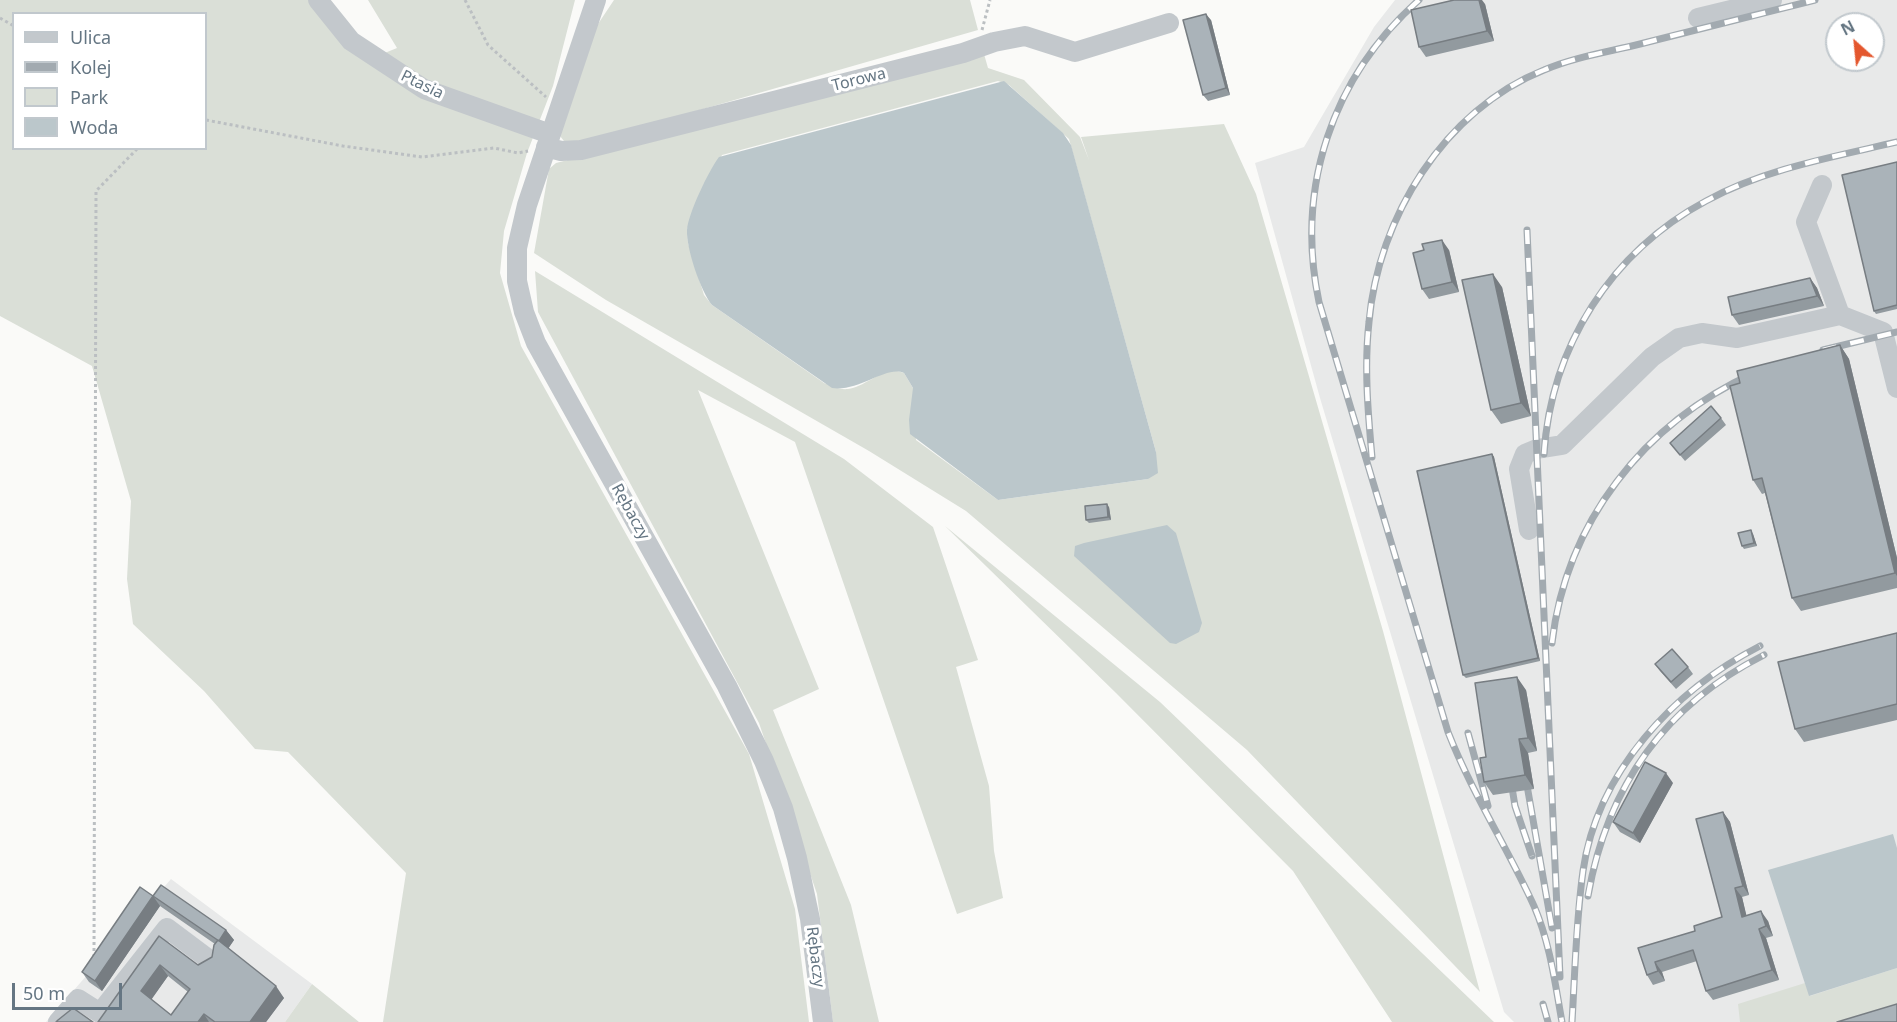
<!DOCTYPE html>
<html>
<head>
<meta charset="utf-8">
<style>
  body { margin:0 }
  #map { position:relative; width:1897px; height:1022px; overflow:hidden; background:#fafaf8; font-family:"Noto Sans",sans-serif }
  canvas { display:block }
  .legend { position:absolute; left:12px; top:12px; width:195px; height:138px; box-sizing:border-box; background:#fff; border:2px solid #c1c8cd; margin:0; padding:8px 10px; list-style:none; font-size:18px; color:#657683 }
  .legend li { display:flex; align-items:center; gap:12px; height:30px }
  .legend b { width:30px; border:2px solid #c1c8cd }
  .north { position:absolute; left:1825px; top:12px; width:60px; height:60px; box-sizing:border-box; background:#fff; border:2px solid #c1c8cd; border-radius:50%; rotate:333deg; font-size:16px; font-weight:700; line-height:24px; text-align:center; color:#657683 }
  .north::after { content:''; display:block; margin:auto; width:21px; height:27px; background:#e4572e; clip-path:polygon(50% 0,100% 100%,50% 72%,0 100%) }
  .scale { position:absolute; left:12px; top:983px; width:110px; height:27px; box-sizing:border-box; border:3px solid #657683; border-top:0; padding-left:8px; font-size:18px; line-height:21px; white-space:nowrap; color:#657683; -webkit-text-stroke:4px #fff; paint-order:stroke }
</style>
</head>
<body>
<div id="map">
<canvas width="1897" height="1022"></canvas>
<ul class="legend">
<li><b style="height:8px;background:#c3c8cc"></b>Ulica</li>
<li><b style="height:8px;background:#a2aab0"></b>Kolej</li>
<li><b style="height:16px;background:#dadfd7"></b>Park</li>
<li><b style="height:16px;background:#bbc7cb"></b>Woda</li>
</ul>
<div class="north">N</div>
<div class="scale">50 m</div>
</div>
<script>
const context = document.querySelector('canvas').getContext('2d');
context.lineJoin = 'round';
function fillPath(path, color) {
  context.fillStyle = color;
  context.fill(path, 'evenodd');
}
function trace(path, color, width, dash) {
  context.strokeStyle = color;
  context.lineWidth = width;
  context.lineCap = dash ? 'butt' : 'round';
  context.setLineDash(dash || []);
  context.stroke(path);
}
function drawText(font, color, halo, rows, align = 'center') {
  context.font = font + ' "Noto Sans",sans-serif';
  context.lineWidth = 6;
  context.setLineDash([]);
  context.textBaseline = 'middle';
  context.strokeStyle = halo;
  context.fillStyle = color;
  for (const [text, x, y, turn = 0] of rows) {
    context.save();
    context.translate(x, y);
    context.rotate((+turn || 0) * Math.PI / 180);
    context.textAlign = isNaN(turn) ? turn : align;
    if (halo) context.strokeText(text, 0, 0);
    context.fillText(text, 0, 0);
    context.restore();
  }
}
fillPath(new Path2D(`
  M1395,0h502v1022h-383l-10,-10 -184,-614 -65,-235 49,-16 70,-120zM1837,24h36v36h-36z
  M171,879l141,105 -27,38h-239z`), '#e8e9e9');
fillPath(new Path2D(`
  M0,0h325l40,61 32,-13 -29,-48h207l-22,86 -26,67 -23,78 -4,42 21,73 228,408 46,155 14,113h-426l23,-149 -118,-121 -33,-3 -51,-58 -71,-67 -6,-45 4,-78 -39,-135 -92,-50zM14,14h192v134h-192z
  M614,0h356l8,30 -400,115 -14,-4 -4,-5 34,-106z
  M984,54l4,14 36,12 56,57 9,23 -8,-23 143,-13 32,70 127,437 97,361 -233,-242 -281,-239 -97,-60 -263,-151 -72,-47 15,-84 7,-6zM998,81l11,4 60,54 87,313 -8,27 -150,21 -82,-60 -3,-52 -9,-15c-19,-9 -38,14 -56,16 -9,1 -16,-3 -24,-6l-112,-78 -8,-10 -16,-52 -1,-14 35,-74z
  M535,271l309,188 89,68 45,133 -22,7 33,119 5,65 9,47 -46,16 -162,-472 -97,-52 121,299 -46,21 78,195 28,117h-46l-16,-128 -58,-171 -221,-411z
  M945,526l215,176 334,320h-102l-99,-151 -177,-178z
  M1897,968v48l-20,6h-137l-2,-18 67,-21 5,13z
  M312,984l47,38h-74z`), '#dadfd7');
fillPath(new Path2D(`
  M1004,81l59,52 8,12 85,307 2,21 -10,6 -150,21 -88,-66 -1,-14 4,-32 -9,-15c-18,-8 -44,19 -72,15l-120,-83c-11,-13 -26,-57 -25,-75 1,-16 22,-60 32,-73z
  M1167,525l9,8 26,90 -3,9 -23,12 -6,-1 -96,-87 1,-10 9,-3z
  M1893,834l4,14v120l-88,28 -41,-126z`), '#bbc7cb');
trace(new Path2D(`
  M465,0l23,45 58,52
  M0,18l14,8
  M982,30l8,-30
  M206,120l137,26 79,11 72,-9 24,5 10,-2
  M94,957l2,-766 42,-43`), '#bbbfc2', 3, [3, 3]);
trace(new Path2D(`
  M318,0l33,41 73,48 126,45
  M596,0l-69,205 -10,43v33l7,31 12,31 191,343 37,75 19,47 14,50 13,61 13,103
  M1698,18l74,-18
  M546,147l15,4 20,-1 382,-97 31,-11 31,-6 50,16 94,-29
  M1822,185l-16,37 34,93 43,17 14,56
  M1529,530l-10,-61 6,-15 12,-5 25,-4 90,-88 27,-19 23,-5 35,5 103,-23
  M58,1022l20,-23 22,14 67,-85 44,33`), '#c3c8cc', 20);
const rail = new Path2D(`
  M1419,0c-87,77 -124,188 -100,302l129,430c24,61 59,115 86,174 16,37 21,77 28,116
  M1527,230l33,747
  M1823,350l74,-18
  M1544,454c7,-108 67,-202 162,-253 58,-32 127,-44 191,-59
  M1372,457c-4,-44 -8,-90 -3,-135 9,-104 75,-212 175,-252 30,-13 64,-18 96,-26 58,-15 117,-29 175,-44
  M1552,643c14,-121 92,-220 202,-270
  M1468,733l20,73
  M1525,774l27,154
  M1510,775l5,31 17,50
  M1588,896c19,-109 77,-191 176,-241
  M1543,1004l5,18
  M1572,1022c3,-50 4,-101 11,-151 14,-99 91,-181 177,-225`);
trace(rail, '#a2aab0', 7);
trace(rail, '#fff', 4.5, [14]);
fillPath(new Path2D(`
  M1485,4l9,37 -68,16 -7,-10z
  M1211,20l19,75 -22,6 -5,-6z
  M1897,162v147l-21,5 -2,-3z
  M1449,250l10,42 -30,7 -7,-10z
  M1810,278l7,10 7,18 -85,19 -7,-10z
  M1502,287l29,129 -30,8 -10,-14z
  M1840,345l9,14 48,199v30l-96,23 -9,-13 -27,-105 -3,1 -9,-14 -13,-97z
  M1721,418l5,7 -41,36 -15,-18z
  M1492,454l2,3 46,204 -74,17 -3,-3z
  M1109,507l2,13 -22,3 -3,-3z
  M1753,534l4,12 -13,3 -2,-3z
  M1897,633v87l-93,22 -9,-13z
  M1655,664l33,3 5,7 -17,15 -16,-18z
  M1526,690l11,61 -9,2 6,36 -41,6 -9,-13 2,-25z
  M1673,783l-33,60 -20,-11 -7,-10z
  M1723,812l7,10 19,73 -7,2 4,18 22,6 5,15 -7,2 13,42 -66,20 -7,-9 -9,-30 -35,11 3,9 -12,4 -6,-10 -9,-27 57,-17 27,-14z
  M153,896l73,34 8,10 -6,8 56,50 -18,24h-168l61,-86 39,29 14,-8 3,-13 -55,-38 -58,85 -13,-9 -7,-10zM168,976l20,16 -17,23 -20,-16z`), '#929a9f');
fillPath(new Path2D(`
  M1479,0h3l3,4 9,37 -7,-10z
  M1206,14l5,6 19,75 -4,-7z
  M1442,240l7,10 10,42 -7,-10z
  M1493,274l9,13 29,129 -10,-13z
  M1810,278l7,10 7,18 -7,-10z
  M1840,345l9,14 48,199v18l-2,-3z
  M1492,454l2,3 46,204 -2,-3z
  M1107,504l2,3 2,13 -3,-3z
  M1751,530l2,4 4,12 -3,-3z
  M1517,677l9,13 11,61 -9,-13z
  M1519,739l9,14 6,36 -9,-14z
  M1666,773l7,10 -33,60 -7,-10z
  M1723,812l7,10 19,73 -6,-9z
  M1735,888l7,9 7,29 -7,-9z
  M153,896l7,10 -58,85 -7,-10z
  M1761,911l7,10 5,15 -7,-10z
  M1759,929l7,9 13,42 -7,-10z
  M226,930l8,10 -8,12 -7,-11z
  M1655,962l7,10 3,9 -7,-10z
  M160,965l8,11 -19,27 -8,-12z
  M276,986l8,12 -18,24h-16z
  M204,1014l5,8h-11z`), '#777d82');
const building = new Path2D(`
  M1454,0h25l8,31 -68,16 -8,-37z
  M1206,14l20,74 -23,7 -20,-75z
  M1897,162v143l-23,6 -32,-136z
  M1442,240l10,42 -30,7 -9,-36 11,-3 -2,-6z
  M1493,274l28,129 -30,7 -29,-130z
  M1810,278l7,18 -85,19 -4,-18z
  M1840,345l55,228 -103,25 -30,-120 -9,2 -23,-94 10,-3 -3,-12z
  M1711,406l10,12 -41,37 -10,-12z
  M1492,454l46,204 -75,17 -46,-204z
  M1107,504l1,13 -22,3 -1,-14z
  M1751,530l3,13 -12,3 -4,-13z
  M1897,633v71l-102,25 -17,-67z
  M1672,649l16,18 -17,15 -16,-18z
  M1517,677l11,61 -9,1 6,36 -41,7 -4,-24 6,-1 -11,-74z
  M1645,762l21,11 -33,60 -20,-11z
  M1723,812l20,74 -8,2 7,29 19,-6 5,15 -7,3 13,41 -66,21 -13,-41 -38,12 3,9 -11,4 -9,-27 57,-17 -1,-5 28,-9 -26,-98z
  M161,885l65,45 -7,11 -66,-45z
  M140,887l13,9 -58,85 -13,-9z
  M159,936l39,29 14,-8 2,-12 4,-5 58,46 -26,36h-35l-11,-8 -6,8h-100zM160,965l30,24 -19,26 -30,-24z
  M1897,1004v18h-60z
  M73,1008l20,14h-37l2,-2z`);
fillPath(building, '#aab3b9');
trace(building, '#777d82', 1.5);
drawText('16px', '#657683', '#fff', [
  ["Torowa",859,80,-14],
  ["Ptasia",422,85,26],
  ["Rębaczy",630,512,61],
  ["Rębaczy",815,957,83]
]);
</script>
</body>
</html>
